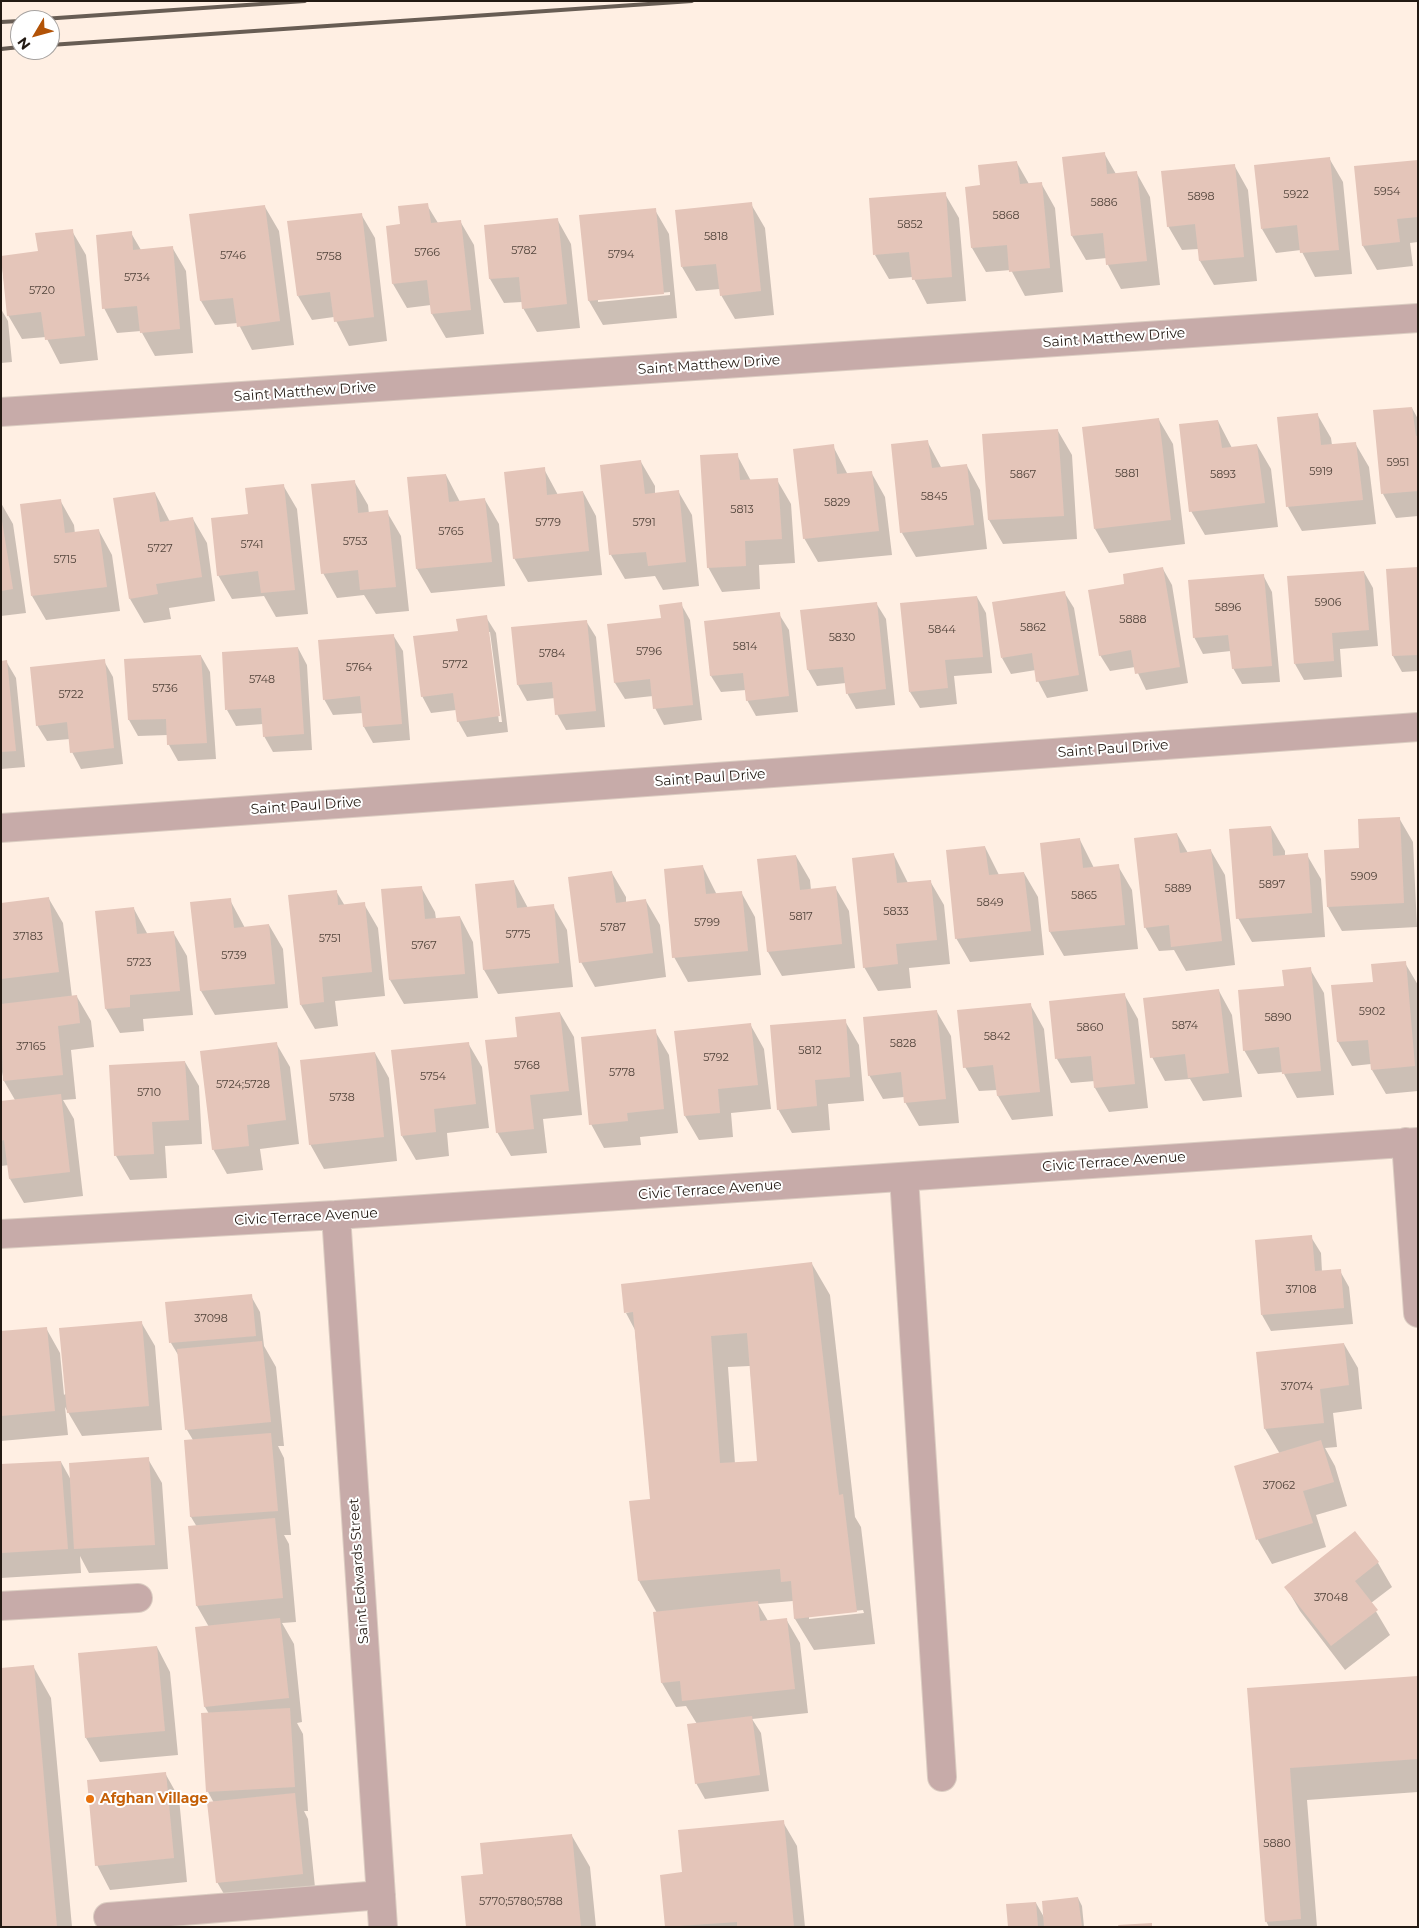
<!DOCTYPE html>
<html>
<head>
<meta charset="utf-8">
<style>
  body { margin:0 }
  #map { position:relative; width:1419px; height:1928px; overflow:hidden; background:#ffefe3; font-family:Montserrat,sans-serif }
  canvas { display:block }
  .frame { position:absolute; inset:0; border:2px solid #231a13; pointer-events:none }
  .north { position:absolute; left:10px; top:10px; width:50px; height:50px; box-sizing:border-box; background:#fff; border:1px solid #a7a3a1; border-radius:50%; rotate:233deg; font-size:14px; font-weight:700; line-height:20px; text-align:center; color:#231a13 }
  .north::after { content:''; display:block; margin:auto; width:18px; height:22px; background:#b25307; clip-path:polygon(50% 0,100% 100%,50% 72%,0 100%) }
</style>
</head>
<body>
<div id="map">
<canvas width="1419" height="1928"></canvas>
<div class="frame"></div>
<div class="north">N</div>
</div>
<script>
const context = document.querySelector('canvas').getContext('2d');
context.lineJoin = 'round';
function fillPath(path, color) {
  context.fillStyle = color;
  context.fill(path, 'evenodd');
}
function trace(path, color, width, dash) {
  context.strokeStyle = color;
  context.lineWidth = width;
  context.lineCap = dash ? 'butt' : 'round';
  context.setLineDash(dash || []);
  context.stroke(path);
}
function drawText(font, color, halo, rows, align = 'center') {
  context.font = font + ' Montserrat,sans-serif';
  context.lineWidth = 4;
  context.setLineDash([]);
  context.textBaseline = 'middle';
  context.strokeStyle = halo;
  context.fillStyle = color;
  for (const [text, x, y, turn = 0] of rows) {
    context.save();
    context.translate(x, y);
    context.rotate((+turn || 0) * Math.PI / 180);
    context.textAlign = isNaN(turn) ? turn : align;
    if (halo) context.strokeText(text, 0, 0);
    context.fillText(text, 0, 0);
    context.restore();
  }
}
fillPath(new Path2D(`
  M1104,153l12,21 20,-2 14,25 10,88 -39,4 -13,-24 -1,-7 -21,2 -14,-24 -9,-78z
  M1329,158l14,24 9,92 -37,3 -14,-27 -25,3 -14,-24z
  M1418,161v81l-8,1 3,23 -36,4 -14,-24 -8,-79z
  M1017,163l12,21 12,-1 14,25 8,84 -38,4 -14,-26 -25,2 -14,-24 10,-61z
  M1234,165l14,25 9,91 -43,4 -14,-24 -1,-12 -17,1 -14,-24z
  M945,194l14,24 7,83 -39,3 -14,-27 -24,2 -14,-24z
  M751,204l14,24 9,87 -39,4 -14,-24 -1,-6 -24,2 -14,-24z
  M427,205l11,18 22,-2 14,24 10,89 -38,4 -14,-24 -1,-9 -24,3 -14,-24 8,-59z
  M265,207l14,24 15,114 -42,5 -14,-27 -23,2 -14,-24 -11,-86z
  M655,210l14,24 8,84 -74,7 -14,-24 -9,-84zM670,292v3l-72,7v-3z
  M361,214l14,24 12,103 -38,5 -15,-29 -22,3 -14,-24z
  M557,219l14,25 9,84 -43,4 -14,-24 -1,-6 -18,1 -14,-24 -5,-52z
  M72,231l14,24 12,105 -38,4 -14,-27 -24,2 -14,-24 -7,-58 38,-5z
  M131,233l10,17 31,-3 14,24 7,82 -38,3 -14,-25 -24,2 -13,-25z
  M1,309l7,12 4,41 -11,1z
  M1412,408l6,11v97l-22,2 -13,-24z
  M1317,414l14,24 1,7 23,-2 14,24 7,57 -74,7 -14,-24z
  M1159,420l14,24 12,100 -76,9 -14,-24z
  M1218,421l14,27 25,-3 14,24 7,58 -73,8 -14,-24z
  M1058,431l14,24 5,84 -74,5 -14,-24z
  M927,441l15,28 25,-3 13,24 7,59 -71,8 -14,-24z
  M833,446l15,29 23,-3 14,25 7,58 -74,7 -14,-24z
  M737,455l14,26 26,-1 14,24 4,59 -36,2 1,24 -38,3 -14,-25z
  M641,462l14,24v8l23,-3 14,24 7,71 -36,4 -8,-14 -30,3 -14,-24z
  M544,469l14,26 25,-3 13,24 6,59 -74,7 -14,-24z
  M446,475l14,27 25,-2 14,24 6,62 -74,7 -14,-24z
  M354,481l14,24 1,9 18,-2 14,24 8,75 -33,3 -12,-19 -27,3 -14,-25z
  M283,485l14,24 11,105 -32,3 -12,-21 -32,3 -14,-24 31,-59z
  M155,493l15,29 23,-3 14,24 8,58 -46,7 2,11 -27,4 -14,-24z
  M60,500l14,25 1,9 24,-3 13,24 8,56 -74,9 -14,-24z
  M1,503l12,21 13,89 -25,3z
  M1418,568v103l-16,1 -9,-16 -6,-86z
  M1163,569l9,16 16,98 -42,7 -11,-23 -25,4 -10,-16 26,-70z
  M1364,572l9,16 5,58 -38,3 2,28 -38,3 -9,-16z
  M1263,575l9,17 8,90 -38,2 -9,-16 -2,-17 -28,3 -9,-17z
  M1064,592l10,16 14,83 -41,7 -9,-17 -2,-11 -25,4 -9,-16z
  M977,597l9,16 6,60 -38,3 3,28 -37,4 -10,-16z
  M876,603l10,16 9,86 -39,4 -9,-16 -1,-10 -29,3 -9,-16 -7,-59z
  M681,604l9,16 12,100 -38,5 -9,-17 -2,-12 -28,3 -10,-16 -6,-58 53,-6z
  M779,614l10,16 9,82 -42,4 -9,-16 -1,-10 -25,2 -10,-16 -6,-54z
  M486,617l10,16 12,99 -41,5 -9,-16 -2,-11 -25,3 -9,-17 37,-64zM488,632h2l12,90h-3z
  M586,621l10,16 9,90 -39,3 -9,-16 -2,-16 -28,3 -9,-16z
  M393,635l10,16 7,89 -37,3 -9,-16 -1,-14 -30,2 -9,-16z
  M298,648l9,17 5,85 -39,2 -9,-16 -1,-12 -27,2 -9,-16z
  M201,656l9,16 6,87 -38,2 -9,-16 -1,-10 -30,1 -9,-16 -4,-60z
  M6,661l10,17 9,89 -24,2v-107z
  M104,661l9,16 10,87 -42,5 -9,-17 -2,-13 -23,2 -10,-16z
  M1399,818l14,24 4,85 -75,4 -14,-24 32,-57z
  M1271,827l14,24v6l22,-2 14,24 4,58 -73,5 -14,-24z
  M1177,834l11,19 23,-2 14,24 10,90 -49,6 -12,-21 -15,1 -14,-24z
  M1080,840l14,28 24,-2 14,24 6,59 -74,7 -14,-24z
  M985,847l14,28 25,-2 14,24 6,58 -74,7 -14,-24z
  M894,855l14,28 22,-2 14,24 6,59 -41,4 2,20 -33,3 -14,-24z
  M796,856l14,24 1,10 24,-3 14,24 6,57 -73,8 -14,-24z
  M703,867l14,28 24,-3 14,25 6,58 -73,7 -14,-25z
  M612,873l14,24v6l20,-2 14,24 6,52 -71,10 -14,-25z
  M514,882l14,26 25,-2 14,24 6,57 -75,7 -14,-24z
  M421,887l14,25 1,7 24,-2 13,25 5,56 -74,6 -14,-24z
  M336,891l9,15 19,-2 14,24 7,68 -50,5 3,25 -23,3 -14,-24z
  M49,899l14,24 9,74h5l14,24 3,26 -23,3 5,49 -13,1 11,19 9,77 -59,7 -14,-24 -1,-14 -8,1v-64l14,-2 -11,-19 -3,-14v-163z
  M230,900l15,28 24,-3 14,24 5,59 -73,7 -14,-24z
  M134,909l14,26 25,-3 14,24 6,59 -50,4 1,12 -24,2 -14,-24z
  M1405,963l13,22v106l-32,3 -14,-24 -1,-6 -19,2 -14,-24 -5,-56 41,-3z
  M1310,969l14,24 10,102 -37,3 -14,-26 -25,2 -14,-24z
  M1219,991l13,24 10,82 -39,4 -13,-22 -25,2 -13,-24z
  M1124,994l14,25 10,89 -39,4 -14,-24v-7l-24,2 -14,-24 -7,-57z
  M1030,1004l14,25 9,87 -41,4 -14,-24 -1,-6 -18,1 -14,-24z
  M937,1012l14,24 8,87 -40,3 -14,-24 -1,-5 -21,2 -14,-24z
  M560,1013l14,24 8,78 -39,4 4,34 -36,3 -14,-24 22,-94z
  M845,1021l14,24 5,56 -36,3 2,26 -38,3 -14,-24z
  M750,1024l14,25 7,60 -40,4 2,24 -34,3 -14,-24z
  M655,1031l14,24 9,78 -38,4 1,8 -37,3 -13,-24z
  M276,1043l14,24 9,77 -39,5 3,21 -36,4 -14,-25z
  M468,1043l14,24 7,61 -42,5 2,23 -33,4 -14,-24z
  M375,1053l14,25 8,83 -73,8 -14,-25z
  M185,1062l14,24 3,58 -37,2 2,32 -37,2 -14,-24z
  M1311,1237l10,16 1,19 18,-1 9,16 4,37 -82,7 -9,-16z
  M812,1264l18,31 25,222 6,10 14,117 -61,6 -19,-31 -2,-18 -35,3 10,17 18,-2 14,24 8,70 -56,6 9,14 8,58 -64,8 -9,-16 1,-59 -11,-18 -10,1 -14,-24 -5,-70 -18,-32 -8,-79 20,-2 -16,-170 -9,-17zM750,1366l8,96 -23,2 -7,-97zM863,1610l1,3 -55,6v-3z
  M251,1296l9,16 4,34 12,21 8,79h-6l6,12 7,77h-7l5,9 7,78 -14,1 12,21 8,78 -5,1 6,11 5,77h-4l4,8 8,78 -85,9 -14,-24 -3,-79 -6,-11 -5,-77 6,-1 -4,-7 4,-80 -12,-21v-79l-6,-10 -6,-76 8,-1 -6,-10 -7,-72 -9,-15 -4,-40z
  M141,1322l14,24 7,84 -80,6 -17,-29 3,28 -67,6v-109l45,-4 14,25 4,42z
  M1344,1344l14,24 4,41 -29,4 4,34 -12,1 10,18 12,40 -31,9 10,32 -54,17 -14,-24 -22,-73 44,-13 -15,-25z
  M148,1459l14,24 6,86 -79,4 -9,-17 1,17 -80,5v-112l60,-4 10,18z
  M1355,1533l23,30 14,24 -21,16 19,32 -45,35 -45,-59 -14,-24z
  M157,1647l13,25 8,83 -78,7 -14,-24z
  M33,1666l18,32 21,229h-71z
  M1418,1677v115l-111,8 10,127h-48l-3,-6 -18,-232z
  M165,1773l14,25 8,84 -77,8 -13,-25z
  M783,1822l14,24 8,81h-138l16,-54z
  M572,1836l18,31 6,60h-129l17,-51z
  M1078,1898l4,8 2,21h-75l27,-24 9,16z`), '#0003');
fillPath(new Path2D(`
  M1105,152l2,22 30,-3 10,90 -41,4 -3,-32 -32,3 -9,-79z
  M1330,157l9,93 -39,3 -3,-28 -36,4 -7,-64z
  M1418,160v57l-21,2 3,23 -38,4 -8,-80z
  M1017,161l3,23 22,-2 8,86 -41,4 -2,-27 -36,3 -6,-61 15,-2 -2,-20z
  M1235,164l9,93 -45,4 -4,-37 -28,3 -6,-56z
  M946,192l6,85 -40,3 -3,-28 -36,3 -4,-57z
  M752,202l9,89 -41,5 -4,-32 -35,3 -6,-57z
  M428,203l3,20 30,-3 10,90 -40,4 -4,-34 -35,4 -6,-58 14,-2 -2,-18z
  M265,205l15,116 -43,6 -4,-29 -33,3 -11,-87z
  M656,208l8,86 -76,7 -9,-86z
  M362,213l12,104 -40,5 -4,-30 -33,4 -10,-75z
  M558,218l9,86 -45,5 -3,-32 -30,2 -5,-54z
  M73,229l12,107 -40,4 -4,-28 -34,4 -6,-60 37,-5 -3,-18z
  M132,231l1,19 40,-4 7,83 -40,4 -3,-27 -35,3 -6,-74z
  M1412,407l4,29 2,-1v56l-37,3 -8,-84z
  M1318,413l3,32 35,-3 7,58 -77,7 -9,-90z
  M1159,418l12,102 -77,9 -12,-102z
  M1218,420l4,28 35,-4 8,59 -76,9 -10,-88z
  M1058,429l6,87 -76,4 -6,-86z
  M928,440l4,28 35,-4 7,61 -74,8 -9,-89z
  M834,444l3,30 35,-3 7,60 -76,8 -10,-90z
  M738,453l2,27 38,-2 4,61 -37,2 1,25 -39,2 -7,-113z
  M641,460l4,34 34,-4 7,72 -38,4 -2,-14 -37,3 -9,-90z
  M545,467l2,28 36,-4 6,60 -76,8 -9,-87z
  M446,474l3,28 36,-4 7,64 -76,7 -9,-92z
  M355,480l3,33 30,-3 8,77 -36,3 -2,-20 -37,4 -10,-90z
  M284,484l11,106 -34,3 -3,-22 -41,5 -6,-58 37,-4 -3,-26z
  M155,492l5,30 33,-5 9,60 -46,7 2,10 -29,5 -16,-101z
  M61,499l4,34 34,-4 8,58 -76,9 -11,-92z
  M1,515l12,74 -12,2z
  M1163,567l17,100 -45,7 -4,-24 -32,6 -11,-66 36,-6 -1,-10z
  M1418,567v88l-26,1 -6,-87z
  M1364,571l5,59 -37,3 2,28 -40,3 -7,-88z
  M1264,574l8,92 -40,3 -4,-34 -35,3 -5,-58z
  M1065,591l14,84 -43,7 -4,-29 -31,5 -9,-56z
  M977,596l6,61 -38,3 3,28 -39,4 -9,-89z
  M682,602l11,103 -40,4 -3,-30 -36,4 -7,-59 54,-6 -2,-13z
  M877,602l9,87 -40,5 -3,-27 -36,3 -7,-60z
  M780,612l9,84 -43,5 -3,-28 -33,3 -6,-55z
  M487,615l13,101 -43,6 -4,-29 -32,4 -8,-61 45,-5 -2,-12z
  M587,620l9,91 -41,4 -3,-33 -35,3 -6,-58z
  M394,634l8,90 -39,3 -3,-31 -37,4 -5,-60z
  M298,647l6,87 -41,3 -2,-29 -36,2 -3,-58z
  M201,655l6,88 -40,2 -1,-26 -38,1 -4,-61z
  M105,659l9,89 -44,5 -3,-31 -31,4 -6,-59z
  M7,660l9,91 -15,1v-91z
  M1400,817l4,86 -77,4 -3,-57 35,-2 -1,-29z
  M1271,826l2,30 35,-3 4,60 -76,6 -7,-90z
  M1177,833l3,20 31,-4 11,92 -51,6 -2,-22 -25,3 -10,-90z
  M1080,838l3,30 36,-4 6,61 -76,7 -9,-89z
  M985,846l4,29 35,-3 7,59 -76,8 -9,-89z
  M894,853l3,30 34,-3 6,60 -41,4 2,20 -35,4 -11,-110z
  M796,855l4,35 36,-4 6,58 -75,8 -10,-93z
  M703,865l3,29 36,-3 6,60 -76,7 -8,-89z
  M612,871l4,32 30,-4 7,54 -74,10 -11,-86z
  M514,880l3,28 37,-4 5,59 -76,7 -8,-86z
  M422,886l3,33 35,-3 5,58 -76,6 -8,-91z
  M337,890l1,15 27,-3 7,70 -50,5 2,25 -24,3 -12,-110z
  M49,897l10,75 -58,7v-76z
  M231,898l3,30 35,-4 6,60 -75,7 -10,-89z
  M134,907l3,27 37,-3 6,60 -50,4v12l-25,2 -10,-98z
  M1406,961l9,105 -44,4 -3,-30 -31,2 -6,-57 42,-3 -2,-18z
  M1311,967l10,104 -39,3 -3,-27 -36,4 -5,-61 46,-4 -2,-16z
  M1219,989l10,84 -41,5 -3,-24 -35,4 -7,-60z
  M1125,993l10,91 -41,4 -3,-32 -36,3 -6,-58z
  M77,995l3,28 -22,3 5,49 -60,6 -2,-77z
  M1031,1003l9,89 -43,4 -4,-31 -30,3 -6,-58z
  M937,1010l9,89 -42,4 -3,-31 -33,4 -5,-59z
  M560,1012l9,79 -39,4 4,34 -38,4 -11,-93 32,-3 -2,-20z
  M846,1019l4,58 -35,3 2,26 -40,4 -7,-85z
  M751,1023l7,62 -40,4 2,24 -36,3 -10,-85z
  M656,1029l8,80 -37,4 1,8 -39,4 -8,-88z
  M277,1042l9,78 -39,5 2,21 -37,4 -12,-99z
  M469,1042l7,62 -42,5 2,23 -35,4 -10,-86z
  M375,1052l9,85 -75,8 -9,-85z
  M185,1061l4,59 -37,2 2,32 -40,2 -5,-91z
  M61,1094l9,78 -61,7 -5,-39 -3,1v-40z
  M1312,1235l3,36 26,-2 3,39 -83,7 -6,-75z
  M812,1262l27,233 4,-1 14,118 -63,7 -3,-38 -10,1 -1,-13 -142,12 -9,-80 21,-2 -17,-187 -9,1 -3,-29zM747,1333l10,128 -37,2 -9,-127z
  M252,1294l4,42 -87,7 -4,-41z
  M142,1321l7,85 -82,7 -8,-85z
  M47,1327l8,84 -54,5v-85z
  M262,1341l9,81 -86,8 -8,-81z
  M1344,1343l5,42 -29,4 4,34 -60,6 -8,-77z
  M271,1433l7,78 -88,6 -6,-77z
  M1321,1440l13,42 -31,9 10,32 -57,17 -22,-74z
  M149,1457l6,88 -81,4 -5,-86z
  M61,1461l7,88 -67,4v-89z
  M275,1518l8,80 -87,8 -8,-80z
  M1355,1531l24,31 -24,19 23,29 -47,36 -47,-59z
  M758,1601l2,20 27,-3 8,71 -113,12 -2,-20 -19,2 -8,-71z
  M280,1618l9,80 -85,9 -9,-80z
  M157,1646l8,85 -80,7 -7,-85z
  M34,1665l23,262h-56v-259z
  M1418,1676v83l-128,9 11,151 -36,3 -18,-234z
  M290,1708l5,79 -89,5 -5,-79z
  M752,1716l8,59 -65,9 -8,-60z
  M166,1772l8,86 -79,8 -8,-86z
  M295,1793l8,81 -87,9 -9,-81z
  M784,1820l10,107h-57v-5l-72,5 -5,-52 22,-3 -4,-42z
  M572,1834l9,93h-115l-5,-51 22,-2 -3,-31z
  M1078,1897l4,30h-38l-2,-26z
  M1036,1902l2,25h-30l-2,-23z
  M1152,1923v4h-33l-1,-2z`), '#e4c5b9');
const minor = new Path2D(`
  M1,412l1417,-94
  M1,828l1417,-101
  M1406,1142l12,171
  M904,1177l38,600
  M336,1215l47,712
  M1,1234l335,-19 1082,-73
  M1,1606l137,-8
  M108,1917l273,-22`);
trace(minor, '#dccdc2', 30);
trace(minor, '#c7aba9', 28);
trace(new Path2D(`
  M28,20l277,-19
  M1,22l19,-1
  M50,45l642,-44
  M1,49l19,-2`), '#685d54', 4);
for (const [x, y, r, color] of [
  [90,1799,5,"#e8710a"]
]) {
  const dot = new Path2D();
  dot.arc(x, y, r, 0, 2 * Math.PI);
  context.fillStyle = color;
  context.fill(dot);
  trace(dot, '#fff', 2);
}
drawText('11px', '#53453c', null, [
  ["5954",1387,192],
  ["5922",1296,195],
  ["5898",1201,197],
  ["5886",1104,203],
  ["5868",1006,216],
  ["5852",910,225],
  ["5818",716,237],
  ["5782",524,251],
  ["5766",427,253],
  ["5794",621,255],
  ["5746",233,256],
  ["5758",329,257],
  ["5734",137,278],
  ["5720",42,291],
  ["5951",1398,463],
  ["5919",1321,472],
  ["5881",1127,474],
  ["5867",1023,475],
  ["5893",1223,475],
  ["5845",934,497],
  ["5829",837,503],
  ["5813",742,510],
  ["5779",548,523],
  ["5791",644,523],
  ["5765",451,532],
  ["5753",355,542],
  ["5741",252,545],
  ["5727",160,549],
  ["5715",65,560],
  ["5906",1328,603],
  ["5896",1228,608],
  ["5888",1133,620],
  ["5862",1033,628],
  ["5844",942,630],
  ["5830",842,638],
  ["5814",745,647],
  ["5796",649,652],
  ["5784",552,654],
  ["5772",455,665],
  ["5764",359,668],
  ["5748",262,680],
  ["5736",165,689],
  ["5722",71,695],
  ["5909",1364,877],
  ["5897",1272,885],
  ["5889",1178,889],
  ["5865",1084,896],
  ["5849",990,903],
  ["5833",896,912],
  ["5817",801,917],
  ["5799",707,923],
  ["5787",613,928],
  ["5775",518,935],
  ["37183",28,937],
  ["5751",330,939],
  ["5767",424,946],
  ["5739",234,956],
  ["5723",139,963],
  ["5902",1372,1012],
  ["5890",1278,1018],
  ["5874",1185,1026],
  ["5860",1090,1028],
  ["5842",997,1037],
  ["5828",903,1044],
  ["37165",31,1047],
  ["5812",810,1051],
  ["5792",716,1058],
  ["5768",527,1066],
  ["5778",622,1073],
  ["5754",433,1077],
  ["5724;5728",243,1085],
  ["5710",149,1093],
  ["5738",342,1098],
  ["37108",1301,1290],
  ["37098",211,1319],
  ["37074",1297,1387],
  ["37062",1279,1486],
  ["37048",1331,1598],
  ["5880",1277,1844],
  ["5770;5780;5788",521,1902]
]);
drawText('14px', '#231a13', '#fff', [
  ["Saint Matthew Drive",1114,338,-4],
  ["Saint Matthew Drive",709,365,-4],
  ["Saint Matthew Drive",305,392,-4],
  ["Saint Paul Drive",1113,749,-4],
  ["Saint Paul Drive",710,778,-4],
  ["Saint Paul Drive",306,806,-4],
  ["Civic Terrace Avenue",1114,1162,-4],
  ["Civic Terrace Avenue",710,1190,-4],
  ["Civic Terrace Avenue",306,1217,-3],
  ["Saint Edwards Street",359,1571,-94]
]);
drawText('bold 14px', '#c56008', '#fff', [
  ["Afghan Village",100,1799]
], 'left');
</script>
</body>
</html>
